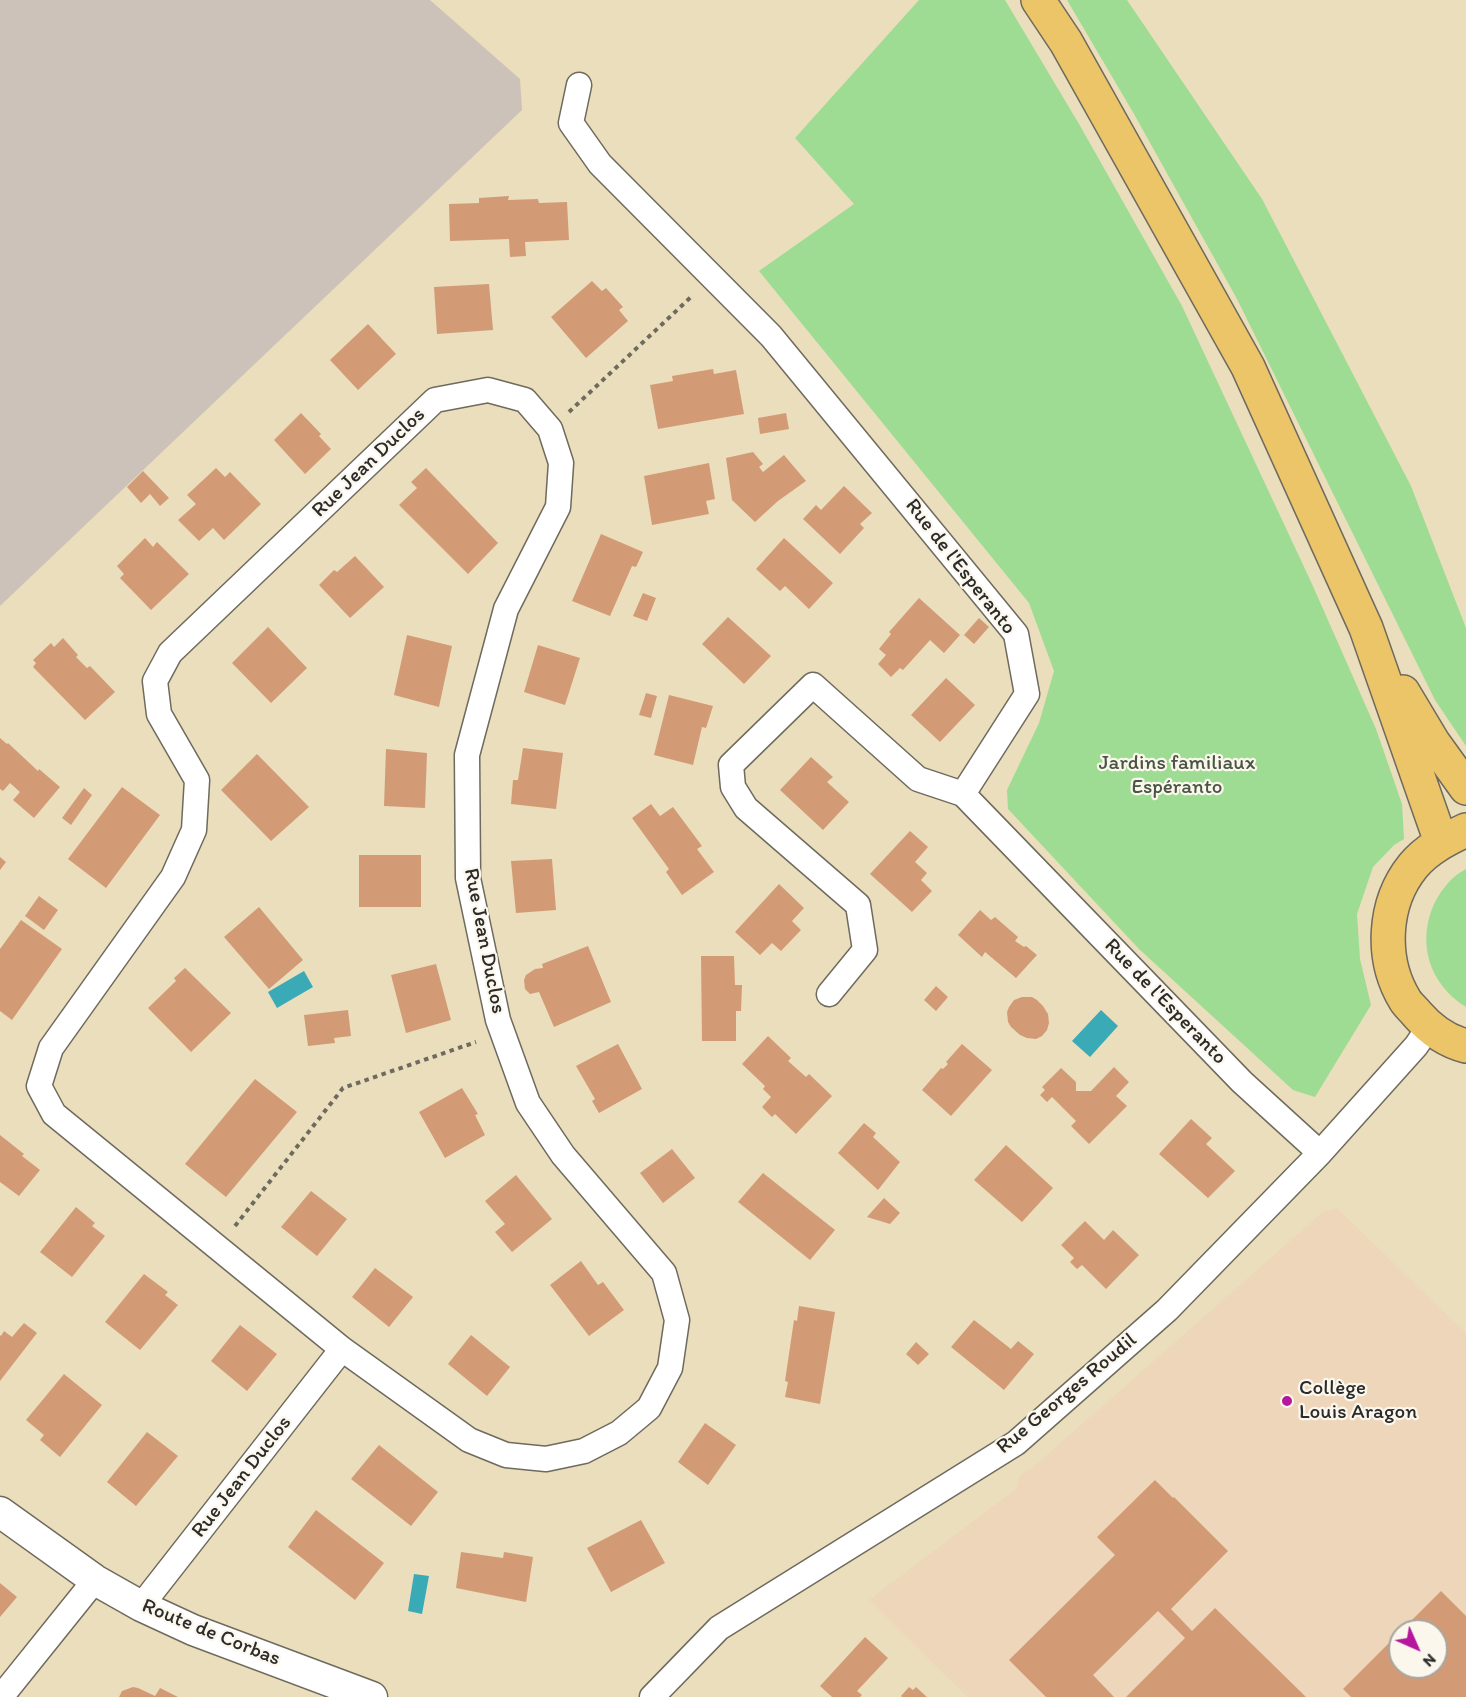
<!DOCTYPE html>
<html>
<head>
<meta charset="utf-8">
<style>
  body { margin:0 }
  #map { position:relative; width:1466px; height:1697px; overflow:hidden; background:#ebdebc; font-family:Itim,sans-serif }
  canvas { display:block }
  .north { position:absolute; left:1388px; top:1619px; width:60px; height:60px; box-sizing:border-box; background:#fbf7ec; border:2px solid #a8a59f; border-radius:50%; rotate:135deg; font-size:16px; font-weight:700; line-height:24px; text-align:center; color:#2b2b2b }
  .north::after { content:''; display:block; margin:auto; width:21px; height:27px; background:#b5179e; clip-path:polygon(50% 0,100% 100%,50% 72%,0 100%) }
</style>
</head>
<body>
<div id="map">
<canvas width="1466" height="1697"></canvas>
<div class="north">N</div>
</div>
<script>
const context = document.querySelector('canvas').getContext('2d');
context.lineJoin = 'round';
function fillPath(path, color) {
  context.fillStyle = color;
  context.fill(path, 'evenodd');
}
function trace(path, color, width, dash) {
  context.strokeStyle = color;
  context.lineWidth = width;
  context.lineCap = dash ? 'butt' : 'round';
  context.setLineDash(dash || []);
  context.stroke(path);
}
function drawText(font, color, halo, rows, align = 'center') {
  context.font = font + ' Itim,sans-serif';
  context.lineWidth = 4.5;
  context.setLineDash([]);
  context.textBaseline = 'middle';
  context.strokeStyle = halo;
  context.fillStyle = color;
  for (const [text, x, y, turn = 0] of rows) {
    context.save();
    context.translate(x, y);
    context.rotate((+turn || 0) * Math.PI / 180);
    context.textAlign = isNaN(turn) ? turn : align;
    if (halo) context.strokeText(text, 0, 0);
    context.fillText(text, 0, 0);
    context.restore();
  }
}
fillPath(new Path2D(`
  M1337,1208l129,125v364h-499l-98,-97 148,-112 3,-13 11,-6 293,-258zM1400,1631h36v36h-36z`), '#eed6bb');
fillPath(new Path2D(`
  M0,0h430l90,79 2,31 -522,496z`), '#ccc2b9');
fillPath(new Path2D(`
  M919,0h86l74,124 103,182 130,278 64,145 26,75 2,35 -10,6 -21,22 -16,47 3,45 11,46 -56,92 -22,-7 -154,-141 -131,-140 -1,-19 32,-67 15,-52 -25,-68 -270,-332 95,-67 -59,-66z
  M1067,0h60l135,199 149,287 55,142v118l-31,-46 -198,-401 -103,-185z
  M1466,869v138c-37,-23 -50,-65 -31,-105 7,-13 17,-26 31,-33z`), '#9ddc92');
fillPath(new Path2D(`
  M304,971l9,16 -36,21 -9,-16z
  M1101,1010l17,16 -28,31 -18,-16z
  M414,1574l15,2 -7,38 -14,-3z`), '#3aaab7');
fillPath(new Path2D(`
  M509,196l-1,4 30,-1 1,4 28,-1 2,38 -44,2 1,14 -16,1 -1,-18 -59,2 -1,-37 30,-1v-5z
  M592,281l10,10 4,-3 17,19 -4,3 9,11 -42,37 -35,-41z
  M489,284l4,46 -56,4 -3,-47z
  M368,324l28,30 -38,36 -28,-30z
  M713,369l1,5 22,-4 8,44 -86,15 -8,-44 23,-4 -1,-5z
  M301,413l20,21 -2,2 12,13 -26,25 -31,-34z
  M786,413l3,16 -29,5 -2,-16z
  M753,452l10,12 -4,3 4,5 21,-17 22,26 -28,20 -23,21 -23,-22 -6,-42z
  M709,463l6,36 -9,2 3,13 -57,11 -8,-49z
  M216,468l9,9 5,-5 31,32 -37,36 -11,-12 -14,13 -21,-21 18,-16 -9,-9z
  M426,468l72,75 -30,31 -69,-69 18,-17 -6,-6z
  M143,471l26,27 -9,8 -10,-12 -9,9 -14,-16z
  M844,486l28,27 -12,11 4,4 -24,26 -37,-35 13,-14 5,5z
  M601,534l42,18 -7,15 -4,-1 -22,50 -38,-15z
  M145,538l8,9 4,-5 32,32 -38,36 -31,-32 4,-4 -7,-8z
  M784,538l49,45 -24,26 -24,-23 -5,5 -24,-22z
  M355,556l29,31 -34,31 -31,-33 15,-15 3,2z
  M643,593l13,5 -9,23 -14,-5z
  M919,598l41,37 -16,18 -14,-13 -27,30 -3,-2 -9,9 -13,-13 8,-9 -7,-6 12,-15 -2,-2z
  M728,617l43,39 -27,28 -42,-40z
  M979,618l10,9 -15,17 -10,-9z
  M268,627l39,41 -36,35 -39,-40z
  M407,635l45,11 -13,61 -45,-12z
  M63,638l15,17 -2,2 11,11 3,-2 25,26 -30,28 -52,-53 3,-4 -3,-3 18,-17 3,4z
  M538,645l42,13 -15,47 -41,-13z
  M946,678l29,27 -35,37 -29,-27z
  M646,693l11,3 -6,22 -12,-3z
  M669,695l44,11 -7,22 -4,-1 -9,38 -39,-10z
  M0,738l7,6 1,-1 30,28 1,-2 21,18 -26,31 -21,-18 7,-8 -10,-9 -7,8 -3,-2z
  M523,748l40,5 -7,56 -45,-5 2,-24h5z
  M386,749l41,4 -2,55 -41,-2z
  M257,754l52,53 -38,34 -50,-51z
  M811,757l22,20 -6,5 22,20 -26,28 -43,-40z
  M122,787l38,28 -54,73 -38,-29z
  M84,788l8,7 -21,30 -9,-7z
  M651,804l9,12 13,-9 29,39 -5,3 17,23 -32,23 -16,-23 3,-3 -37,-51z
  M910,831l18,16 -13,15 12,11 -6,7 11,11 -20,21 -42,-38z
  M359,855h62v52h-62z
  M0,857l6,5 -6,8z
  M552,859l4,51 -40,3 -5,-52z
  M779,884l25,24 -12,13 9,9 -20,21 -9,-8 -12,12 -25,-23z
  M39,896l19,14 -14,20 -19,-14z
  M259,907l44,53 -34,29 -45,-52z
  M980,910l11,10 4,-3 23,20 -3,4 9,6 2,-1 11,9 -21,23 -31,-26 -3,5 -24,-22z
  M21,920l41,29 -50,71 -12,-9v-62z
  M588,946l23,56 -57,25 -15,-35 -9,2 -5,-5 -1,-9 2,-5 9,-6 8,-1 -1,-4z
  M701,956h33l1,29h7l-1,26h-5v30h-34z
  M436,964l15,56 -45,13 -15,-58z
  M185,968l46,45 -40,39 -43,-44 28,-27 -2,-3z
  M936,986l12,11 -12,14 -12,-11z
  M1022,997h10l5,3 6,6 5,8 1,9 -2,7 -5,6 -6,3 -9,-1 -7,-3 -9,-8 -3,-5 -1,-10 2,-5 5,-7z
  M348,1010l3,26 -17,2 1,5 -27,3 -4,-31z
  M768,1036l23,22 -3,3 18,16 3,-3 23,22 -36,38 -21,-20 -3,3 -10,-10 9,-10 -8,-8 2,-3 -23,-22z
  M618,1044l24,45 -43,24 -7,-12 3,-2 -19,-33z
  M962,1044l30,26 -41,46 -29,-26 19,-22 2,1 5,-5 -2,-2z
  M1114,1067l15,15 -13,14 11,10 -38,38 -18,-18 5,-5 -24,-24 -5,5 -7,-7 5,-5 -3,-3 19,-19 15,14v9h15z
  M255,1079l42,33 -71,85 -41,-33z
  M462,1088l16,26 -3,1 10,20 -40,23 -26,-46z
  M1191,1119l21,19 -6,6 29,27 -27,27 -49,-44z
  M864,1123l12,10 -3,4 27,25 -22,28 -40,-37z
  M0,1135l24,19 -2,2 18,14 -21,26 -19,-14z
  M1006,1145l47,43 -31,34 -48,-42z
  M672,1149l23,29 -32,25 -23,-30z
  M763,1173l72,57 -25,30 -72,-58z
  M516,1175l36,44 -40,33 -17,-20 10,-8 -20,-23z
  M311,1191l36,28 -30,37 -36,-29z
  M884,1198l16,15 -10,11 -23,-7z
  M76,1207l19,16 -3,3 13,10 -33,41 -32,-25z
  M1085,1221l19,19 9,-10 26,25 -33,34 -24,-24 -5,4 -7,-7 4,-4 -13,-13z
  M581,1261l17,24 5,-3 21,28 -35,26 -39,-51z
  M375,1268l38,29 -24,30 -37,-30z
  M144,1274l24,18 -3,3 13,10 -38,45 -35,-28z
  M799,1306l36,6 -15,92 -35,-7 3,-15 -3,-1 9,-61 3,1z
  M974,1320l37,29 7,-8 16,13 -30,36 -53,-43z
  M24,1323l13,10 -37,48v-46l1,1 3,-5 8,6z
  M240,1325l37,29 -30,37 -36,-30z
  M471,1335l39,32 -23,29 -39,-32z
  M916,1342l13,12 -11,11 -12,-11z
  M64,1374l38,31 -42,52 -20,-17 4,-5 -18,-15z
  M705,1423l31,22 -28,40 -30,-23z
  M147,1432l31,24 -42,50 -29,-24z
  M379,1445l59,47 -27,34 -60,-47z
  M1155,1480l18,18 1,-1 54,54 -57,58 21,22 23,-23 91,89h-180l59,-59 -27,-27 -65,64 21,22h-68l-37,-37 106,-105 -18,-18z
  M316,1510l68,53 -29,37 -67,-53z
  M641,1520l24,43 -54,29 -24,-44z
  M461,1552l42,6 1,-6 29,5 -7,45 -70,-14z
  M0,1583l17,14 -17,20z
  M1441,1591l25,25v81h-115l-8,-8 57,-57v35h36v-36h-35z
  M865,1637l23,21 -31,33 5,4 -2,2h-28l-12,-11z
  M133,1687l5,1 17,8 5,-8 18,9h-59l3,-6z
  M909,1687l4,3 3,-3 11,10h-25l-1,-1z`), '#d29b76');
const minor = new Path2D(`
  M579,85l-8,38 29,41 171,172 245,298 11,60 -64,100 279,288 78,71
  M488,390l37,10 25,29 11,34 -3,44 -52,102 -39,146 1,123 30,142 30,83 35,52 101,118 13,47 -7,48 -21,40 -30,25 -35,18 -38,8 -40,-4 -37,-15 -127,-91 -288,-235 -15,-28 12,-38 122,-171 21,-47 3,-50 -38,-66 -4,-33 15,-28 265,-253z
  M829,994l36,-44 -7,-45 -112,-97 -13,-21 -2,-22 82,-80 105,94 45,15
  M141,1606l201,-257
  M1,1697l94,-117
  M652,1697l67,-69 297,-185 151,-133 153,-157 96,-107 13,-19`);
const tertiary = new Path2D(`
  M0,1512l95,68 46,26 52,24 179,67`);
const primary = new Path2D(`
  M1038,0l28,42 182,325 118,261 75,214
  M1403,692l30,50 33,46
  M1466,830c-19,9 -39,19 -53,36 -30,37 -33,93 -8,134 3,5 8,9 12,14 13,15 29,27 49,32`);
trace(minor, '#6e6a5e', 27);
trace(tertiary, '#6e6a5e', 33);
trace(primary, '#6e6a5e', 36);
trace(new Path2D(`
  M569,412l123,-116
  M235,1226l108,-138 133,-46`), '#6e6a5e', 4, [4.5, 4.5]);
trace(minor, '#fff', 24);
trace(tertiary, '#fff', 30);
trace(primary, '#edc569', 33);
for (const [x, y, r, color] of [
  [1287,1401,6,"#b5179e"]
]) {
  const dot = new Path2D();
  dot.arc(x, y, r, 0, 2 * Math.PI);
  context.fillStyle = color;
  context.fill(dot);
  trace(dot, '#fbf7ec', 2);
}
drawText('21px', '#2b2b2b', '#fbf7ec', [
  ["Rue Jean Duclos",369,463,-44],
  ["Rue de l'Esperanto",960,567,52],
  ["Rue Jean Duclos",484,941,79],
  ["Rue de l'Esperanto",1165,1002,46],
  ["Rue Georges Roudil",1067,1394,-40],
  ["Rue Jean Duclos",242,1477,-52],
  ["Route de Corbas",211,1633,22]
]);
drawText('21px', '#485745', '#fbf7ec', [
  ["Jardins familiaux",1177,764],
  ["Espéranto",1177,788]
]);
drawText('21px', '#2b2b2b', '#fbf7ec', [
  ["Collège",1299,1389],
  ["Louis Aragon",1299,1413]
], 'left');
</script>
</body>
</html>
